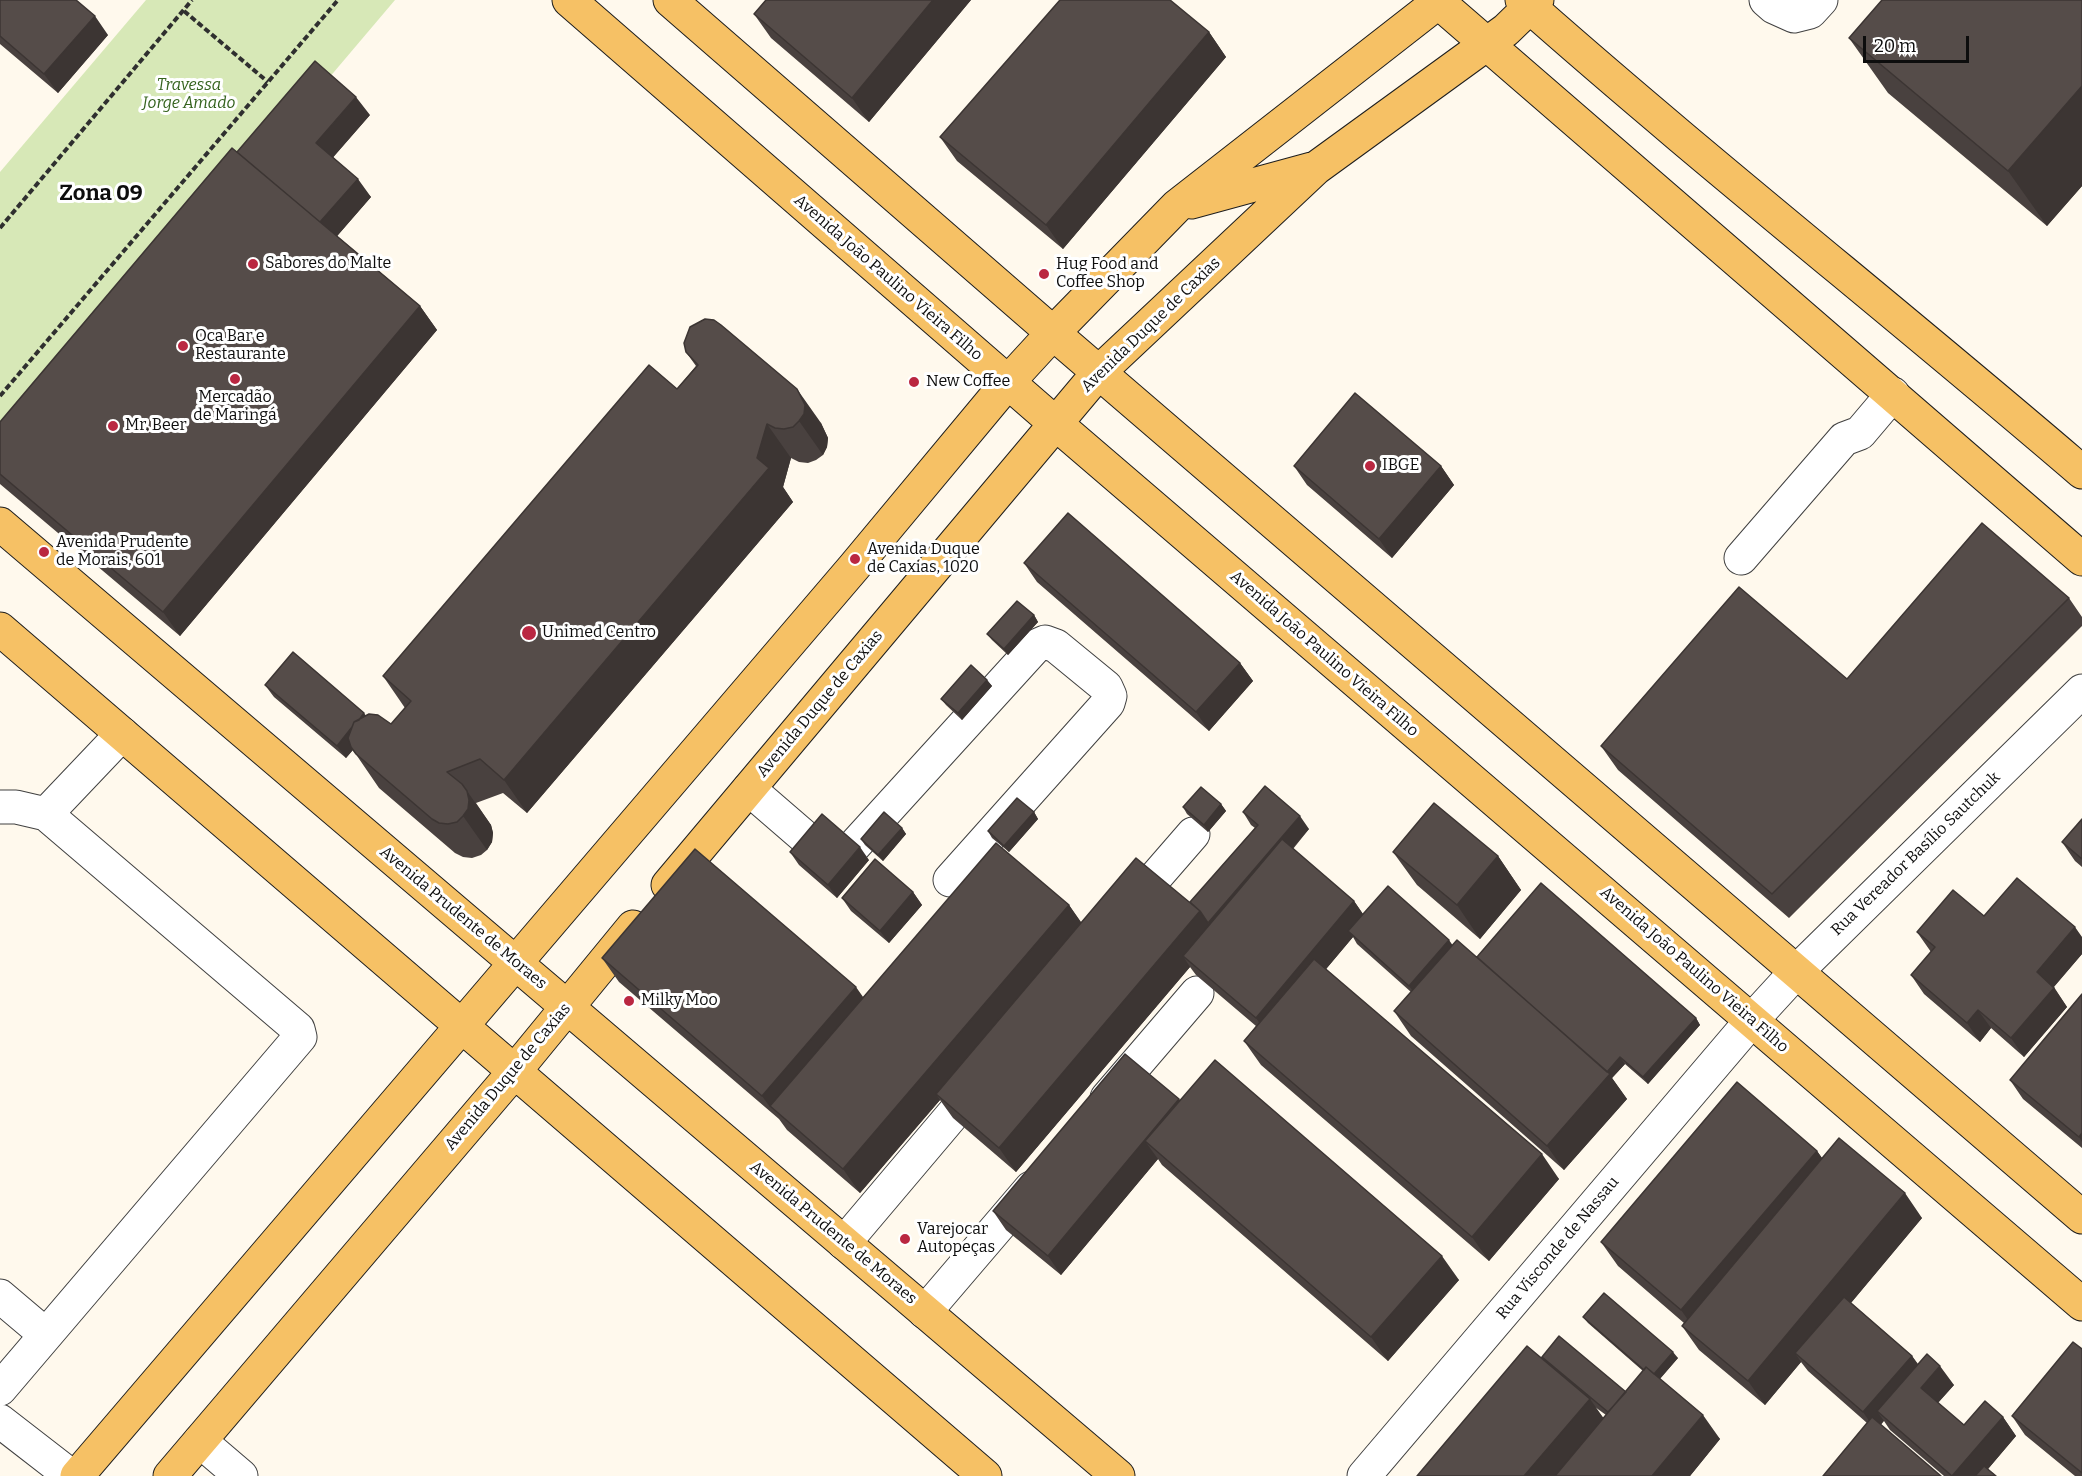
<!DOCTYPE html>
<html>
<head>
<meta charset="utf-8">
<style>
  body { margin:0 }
  #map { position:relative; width:2082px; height:1476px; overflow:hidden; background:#fff9ed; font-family:Bitter,serif }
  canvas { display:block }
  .scale { position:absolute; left:1863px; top:36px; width:106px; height:27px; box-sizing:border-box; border:3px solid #0d0d0d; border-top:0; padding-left:8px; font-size:18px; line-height:21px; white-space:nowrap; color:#0d0d0d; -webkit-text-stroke:4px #fff; paint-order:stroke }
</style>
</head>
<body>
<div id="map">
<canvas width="2082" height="1476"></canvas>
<div class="scale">20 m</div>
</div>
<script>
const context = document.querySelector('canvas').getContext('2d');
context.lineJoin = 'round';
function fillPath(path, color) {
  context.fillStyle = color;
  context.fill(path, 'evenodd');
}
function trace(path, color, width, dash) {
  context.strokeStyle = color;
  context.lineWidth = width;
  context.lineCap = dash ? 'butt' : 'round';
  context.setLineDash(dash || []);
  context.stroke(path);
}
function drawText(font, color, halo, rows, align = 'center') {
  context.font = font + ' Bitter,serif';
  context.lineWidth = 6;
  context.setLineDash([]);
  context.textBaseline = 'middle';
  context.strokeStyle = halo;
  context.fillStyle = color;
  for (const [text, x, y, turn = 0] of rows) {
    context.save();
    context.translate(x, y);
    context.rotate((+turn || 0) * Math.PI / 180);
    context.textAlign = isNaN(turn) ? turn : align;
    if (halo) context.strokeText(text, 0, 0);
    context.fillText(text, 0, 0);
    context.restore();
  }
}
fillPath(new Path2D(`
  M146,0h249l-395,466v-294z`), '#d7e8b7');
const minor = new Path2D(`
  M1766,0l8,7 20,9 16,-4 11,-12
  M1741,558l103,-119 16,-6 33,-39
  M749,789l66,57
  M0,807h16l30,7 252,215 2,8 -300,352
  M46,814l76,-80
  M854,846l182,-200 9,-4 11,4 50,41 4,9 -2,7 -158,177
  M1127,910l66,-76
  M1107,1098l90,-105
  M844,1243l137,-162
  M0,1296l46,39
  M925,1312l106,-124
  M0,1421l71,55
  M200,1441l41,35
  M1364,1476l388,-456 44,-48 286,-281`);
const major = new Path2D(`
  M569,0l486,423 1027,881
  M670,0l383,333 1029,884
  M1436,0l646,559
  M1522,0c183,162 375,313 560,472
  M1191,202l121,-33
  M0,524l1118,952
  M0,629l985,847
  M668,885l431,-513 217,-204 190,-138 31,-30
  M77,1476l777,-909 154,-185 45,-49 124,-127 264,-206
  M170,1476l344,-404 119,-145`);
trace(minor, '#404040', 35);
trace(major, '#1e1e1e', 35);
trace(new Path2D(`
  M184,11l84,71
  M0,228l192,-228
  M0,396l338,-396`), '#2f2f2f', 4, [6, 3]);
trace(minor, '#fff', 33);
trace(major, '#f6c165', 33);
fillPath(new Path2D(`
  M0,0l108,35 -50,58 -58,-49z
  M766,0h205l-102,122 -98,-84 -17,-24z
  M2082,0v186l-35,40 -159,-133 -39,-55z
  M1209,32l17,25 -163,192 -106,-88 -17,-24z
  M370,115l-37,42 38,40 -34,39 83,70 17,24 -257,306 -180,-152v-62l237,-270z
  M686,352l135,71 7,15 -1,9 -4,8 -7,5 -8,3 -9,-1 -8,-4 -8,29 10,15 -266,311 -24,-20 -27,10 15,22 2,8 -1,9 -5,8 -6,5 -9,3 -9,-1 -8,-4 -76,-65 -26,-38 -7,8 -72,-61 -9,-12 126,39 14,-16 -22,-32 294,-287 19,-23z
  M1294,466h147l13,19 -62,73 -85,-73z
  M1024,563l216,100 13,18 -44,50 -172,-149z
  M2069,598l13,19v9l-293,292 -171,-148 -17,-24 246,-67z
  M1034,615l4,7 -30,33 -16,-15 -5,-6z
  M987,680l5,6 -30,34 -16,-15 -5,-6z
  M1221,804l5,7 -18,21 -21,-18 -4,-7z
  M1034,812l4,7 -29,33 -17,-14 -4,-7z
  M1243,812l66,17 -16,20 61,52 9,13 89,31 25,12 219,61 4,7 -52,59 -23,-20 -13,14 15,21 -63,71 -153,-134 -17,-25 17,-19 -54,-48 -4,-7 -27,32 233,210 -70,82 -228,-196 -17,-24 12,-15 -60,-51 -6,-8 -174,205 -63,-54 -13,-18 -80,93 -73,-63 -8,-11 -160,-137 -17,-24 261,39 206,-92 12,18 109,-21 65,-74 -4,-3z
  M2082,819v48l-7,-6 -13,-19z
  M902,828l4,6 -23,27 -18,-16 -4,-6z
  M790,852l79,8 -32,38 -38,-33z
  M1393,852l105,4 23,34 -41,49 -63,-54z
  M913,892l9,13 -33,38 -38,-32 -9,-13z
  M1984,916l98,21v17l-28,33 13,20 -43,50 -33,-29 -11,14 -56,-48 -13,-19 20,-23 -14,-20z
  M2082,994v154l-59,-49 -13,-19z
  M1180,1100l279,180 -71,81 -226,-196 -4,-6 -97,116 -55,-45 -13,-19z
  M1817,1151l5,7 100,60 -71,85 61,53 6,8 36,21 -16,18 26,22 39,-8 13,19 -28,33 8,7h-52l-54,-46 -6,-9 -17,2 -59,-52 -7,-9 -36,43 -66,-55 -17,-24 2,-3 -66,-57 -17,-24z
  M1583,1317l95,41 -18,21 60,60 -30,37h-273l127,-116 -2,-3 84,35 17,-21 -55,-48zM1595,1407l11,8 -3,3z
  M2082,1349v127h-7l-50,-41 -13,-19z`), '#49413f');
fillPath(new Path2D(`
  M933,0h38l-102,122 -17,-24z
  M95,16l13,19 -50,58 -14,-19z
  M1209,32l17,25 -163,192 -17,-24z
  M2082,86v100l-35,40 -39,-55z
  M356,97l14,18 -40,46 -14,-18z
  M358,179l13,18 -39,45 -13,-19z
  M420,306l17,24 -257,306 -17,-24z
  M797,389l24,34 7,15 -1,9 -4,8 -24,-34z
  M767,424l24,34 -8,29 10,15 -266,311 -23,-33 253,-322z
  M1441,466l13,19 -62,73 -13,-19z
  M1034,615l4,7 -30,33 -4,-6z
  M1240,663l13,18 -44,50 -13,-19z
  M987,680l5,6 -30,34 -4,-7z
  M364,713l9,13 -27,32 -9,-12z
  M467,791l24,34 2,8 -1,9 -5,8 -24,-34z
  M1221,804l5,7 -18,21 -4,-7z
  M1034,812l4,7 -29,33 -5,-6z
  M1300,816l9,13 -92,106 -9,-12z
  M902,828l4,6 -23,27 -5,-6z
  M860,847l9,13 -32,38 -9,-13z
  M1498,856l23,34 -41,49 -23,-34z
  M913,892l9,13 -33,38 -9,-12z
  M1354,901l13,19 -19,11 5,6 -84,100 -13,-19z
  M1069,905l17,24 -150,165 4,6 -80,93 -17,-24z
  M1200,911l17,24 -34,21 7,11 -174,205 -17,-24z
  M2075,927l7,10v17l-32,37 -13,-19z
  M1449,940l9,13 -40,45 -9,-12z
  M856,987l17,24 -103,96 -8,-11z
  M2054,988l13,19 -43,50 -13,-19z
  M1978,1010l13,18 -11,14 -13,-19z
  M1696,1018l4,7 -52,59 -5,-7z
  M1620,1057l5,7 -13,14 15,21 -63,71 -17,-24 59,-73z
  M1179,1099l13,19 -47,23 13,18 -97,116 -13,-19z
  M2082,1133v9l-3,-5z
  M1817,1151l17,24 -136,159 -17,-24z
  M1542,1154l17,25 -70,82 -17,-24z
  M1905,1193l17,25 -119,142 -8,-7 6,9 -36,43 -17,-24z
  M1442,1256l17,24 -71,81 -17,-24z
  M1673,1352l5,6 -22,25 -4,-7z
  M1912,1356l13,19 -48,36 7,10 -8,10 -13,-19z
  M1940,1366l14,19 -20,22 -13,-19z
  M1590,1399l17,24 -45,53h-38z
  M1703,1415l17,24 -30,37h-38z
  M2003,1417l13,19 -34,40h-30z`), '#3c3533');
const building = new Path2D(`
  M0,0h76l19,16 -51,58 -44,-38z
  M766,0h167l-81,98 -98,-84z
  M1060,0h110l39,32 -163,193 -106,-88z
  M1882,0h200v86l-74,85 -159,-133z
  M315,61l41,36 -40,46 42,36 -38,43 -83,-70z
  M232,148l188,158 -257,306 -163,-138v-52z
  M705,319l9,1 7,5 76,64 8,16 -1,9 -5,7 -6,6 -9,2 -9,-1 -8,-4 -10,34 12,10 -265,312 -24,-21 -33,13 15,12 5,7 2,9 -1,9 -5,7 -6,6 -9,2 -9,-1 -7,-4 -76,-65 -5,-7 -3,-9 6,-16 15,-8 9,1 13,9 20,-23 -28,-25 266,-311 28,24 21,-24 -12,-13 -2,-9 6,-16z
  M1355,393l86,73 -62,73 -85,-73z
  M1068,513l172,150 -44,49 -172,-149z
  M1982,523l87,75 -297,296 -171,-148 138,-159 108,92z
  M1017,601l17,14 -30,34 -17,-15z
  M293,652l71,61 -5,7 -5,2 -2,5 -15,19 -72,-61z
  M971,665l16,15 -29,33 -17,-14z
  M1265,786l35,30 -92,107 -8,-12 -10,-9 68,-77 -15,-13z
  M1201,787l20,17 -17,21 -21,-18z
  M1017,798l17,14 -30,34 -16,-15z
  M1434,803l64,53 -41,49 -64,-53z
  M884,812l18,16 -24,27 -17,-16z
  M822,814l38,33 -32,38 -38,-33z
  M2082,819v40l-20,-17z
  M1282,839l72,62 -98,117 -73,-62z
  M996,843l73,62 -226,264 -73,-63z
  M695,849l161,138 -94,109 -160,-138z
  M1136,858l64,53 -201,237 -63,-54z
  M875,859l38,33 -33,39 -38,-33z
  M2017,878l58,49 -38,45 17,16 -43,50 -33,-28 -11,13 -56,-48 24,-28 -18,-15 36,-42 31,26z
  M1541,883l155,135 -53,59 -23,-20 -13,15 -130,-115z
  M1388,886l61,54 -40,46 -61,-55z
  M1457,940l153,134 -63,72 -153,-135z
  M1314,959l228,195 -70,83 -228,-196z
  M2082,994v139l-3,4 -69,-57z
  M1125,1054l54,45 -131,157 -55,-45z
  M1215,1060l227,196 -71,81 -226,-196z
  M1737,1082l80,69 -136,159 -80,-68z
  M1839,1138l66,55 -157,188 -66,-55z
  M1604,1293l69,59 -19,22 -8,-7 -2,3 -61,-53z
  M1844,1297l68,59 -49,56 -68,-59z
  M1559,1336l67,56 -18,20 -66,-55z
  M2073,1342l9,7v124l-70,-57z
  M1527,1346l63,53 -66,77h-107z
  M1927,1354l13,12 -19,22 43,37 21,-24 18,16 -51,59 -75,-65z
  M1646,1367l57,48 -51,61h-97z
  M1872,1417l69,59h-118z
  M1984,1466l12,10h-21z`);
fillPath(building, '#554c49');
trace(building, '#3c3533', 1.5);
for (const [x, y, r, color] of [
  [253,264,6,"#ba2741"],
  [1044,274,6,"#ba2741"],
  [183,346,6,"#ba2741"],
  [235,379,6,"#ba2741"],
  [914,382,6,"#ba2741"],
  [113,426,6,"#ba2741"],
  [1370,466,6,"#ba2741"],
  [44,552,6,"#ba2741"],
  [855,559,6,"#ba2741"],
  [529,633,8,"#ba2741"],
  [629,1001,6,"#ba2741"],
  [905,1239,6,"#ba2741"]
]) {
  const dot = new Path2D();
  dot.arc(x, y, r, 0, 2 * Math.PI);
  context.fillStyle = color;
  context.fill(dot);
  trace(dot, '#fff', 2);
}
drawText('italic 16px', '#35631e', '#fff', [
  ["Travessa",189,86],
  ["Jorge Amado",189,104]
]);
drawText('16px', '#0d0d0d', '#fff', [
  ["Sabores do Malte",265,264],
  ["Hug Food and",1056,265],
  ["Coffee Shop",1056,283],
  ["Oca Bar e",195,337],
  ["Restaurante",195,355],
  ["New Coffee",926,382],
  ["Mercadão",235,398,"center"],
  ["de Maringá",235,416,"center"],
  ["Mr. Beer",125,426],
  ["IBGE",1382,466],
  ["Avenida Prudente",56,543],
  ["de Morais, 601",56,561],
  ["Avenida Duque",867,550],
  ["de Caxias, 1020",867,568],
  ["Unimed Centro",542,633],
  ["Milky Moo",641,1001],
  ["Varejocar",917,1230],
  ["Autopeças",917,1248]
], 'left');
drawText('16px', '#0d0d0d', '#fff', [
  ["Avenida João Paulino Vieira Filho",888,278,41],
  ["Avenida Duque de Caxias",1151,325,-44],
  ["Avenida João Paulino Vieira Filho",1324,654,41],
  ["Avenida Duque de Caxias",820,704,-50],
  ["Rua Vereador Basílio Sautchuk",1916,854,-44],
  ["Avenida Prudente de Moraes",463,918,40],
  ["Avenida João Paulino Vieira Filho",1694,970,41],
  ["Avenida Duque de Caxias",508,1077,-50],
  ["Avenida Prudente de Moraes",833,1233,40],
  ["Rua Visconde de Nassau",1558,1248,-50]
]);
drawText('bold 22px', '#0d0d0d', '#fff', [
  ["Zona 09",101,194]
]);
</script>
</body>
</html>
